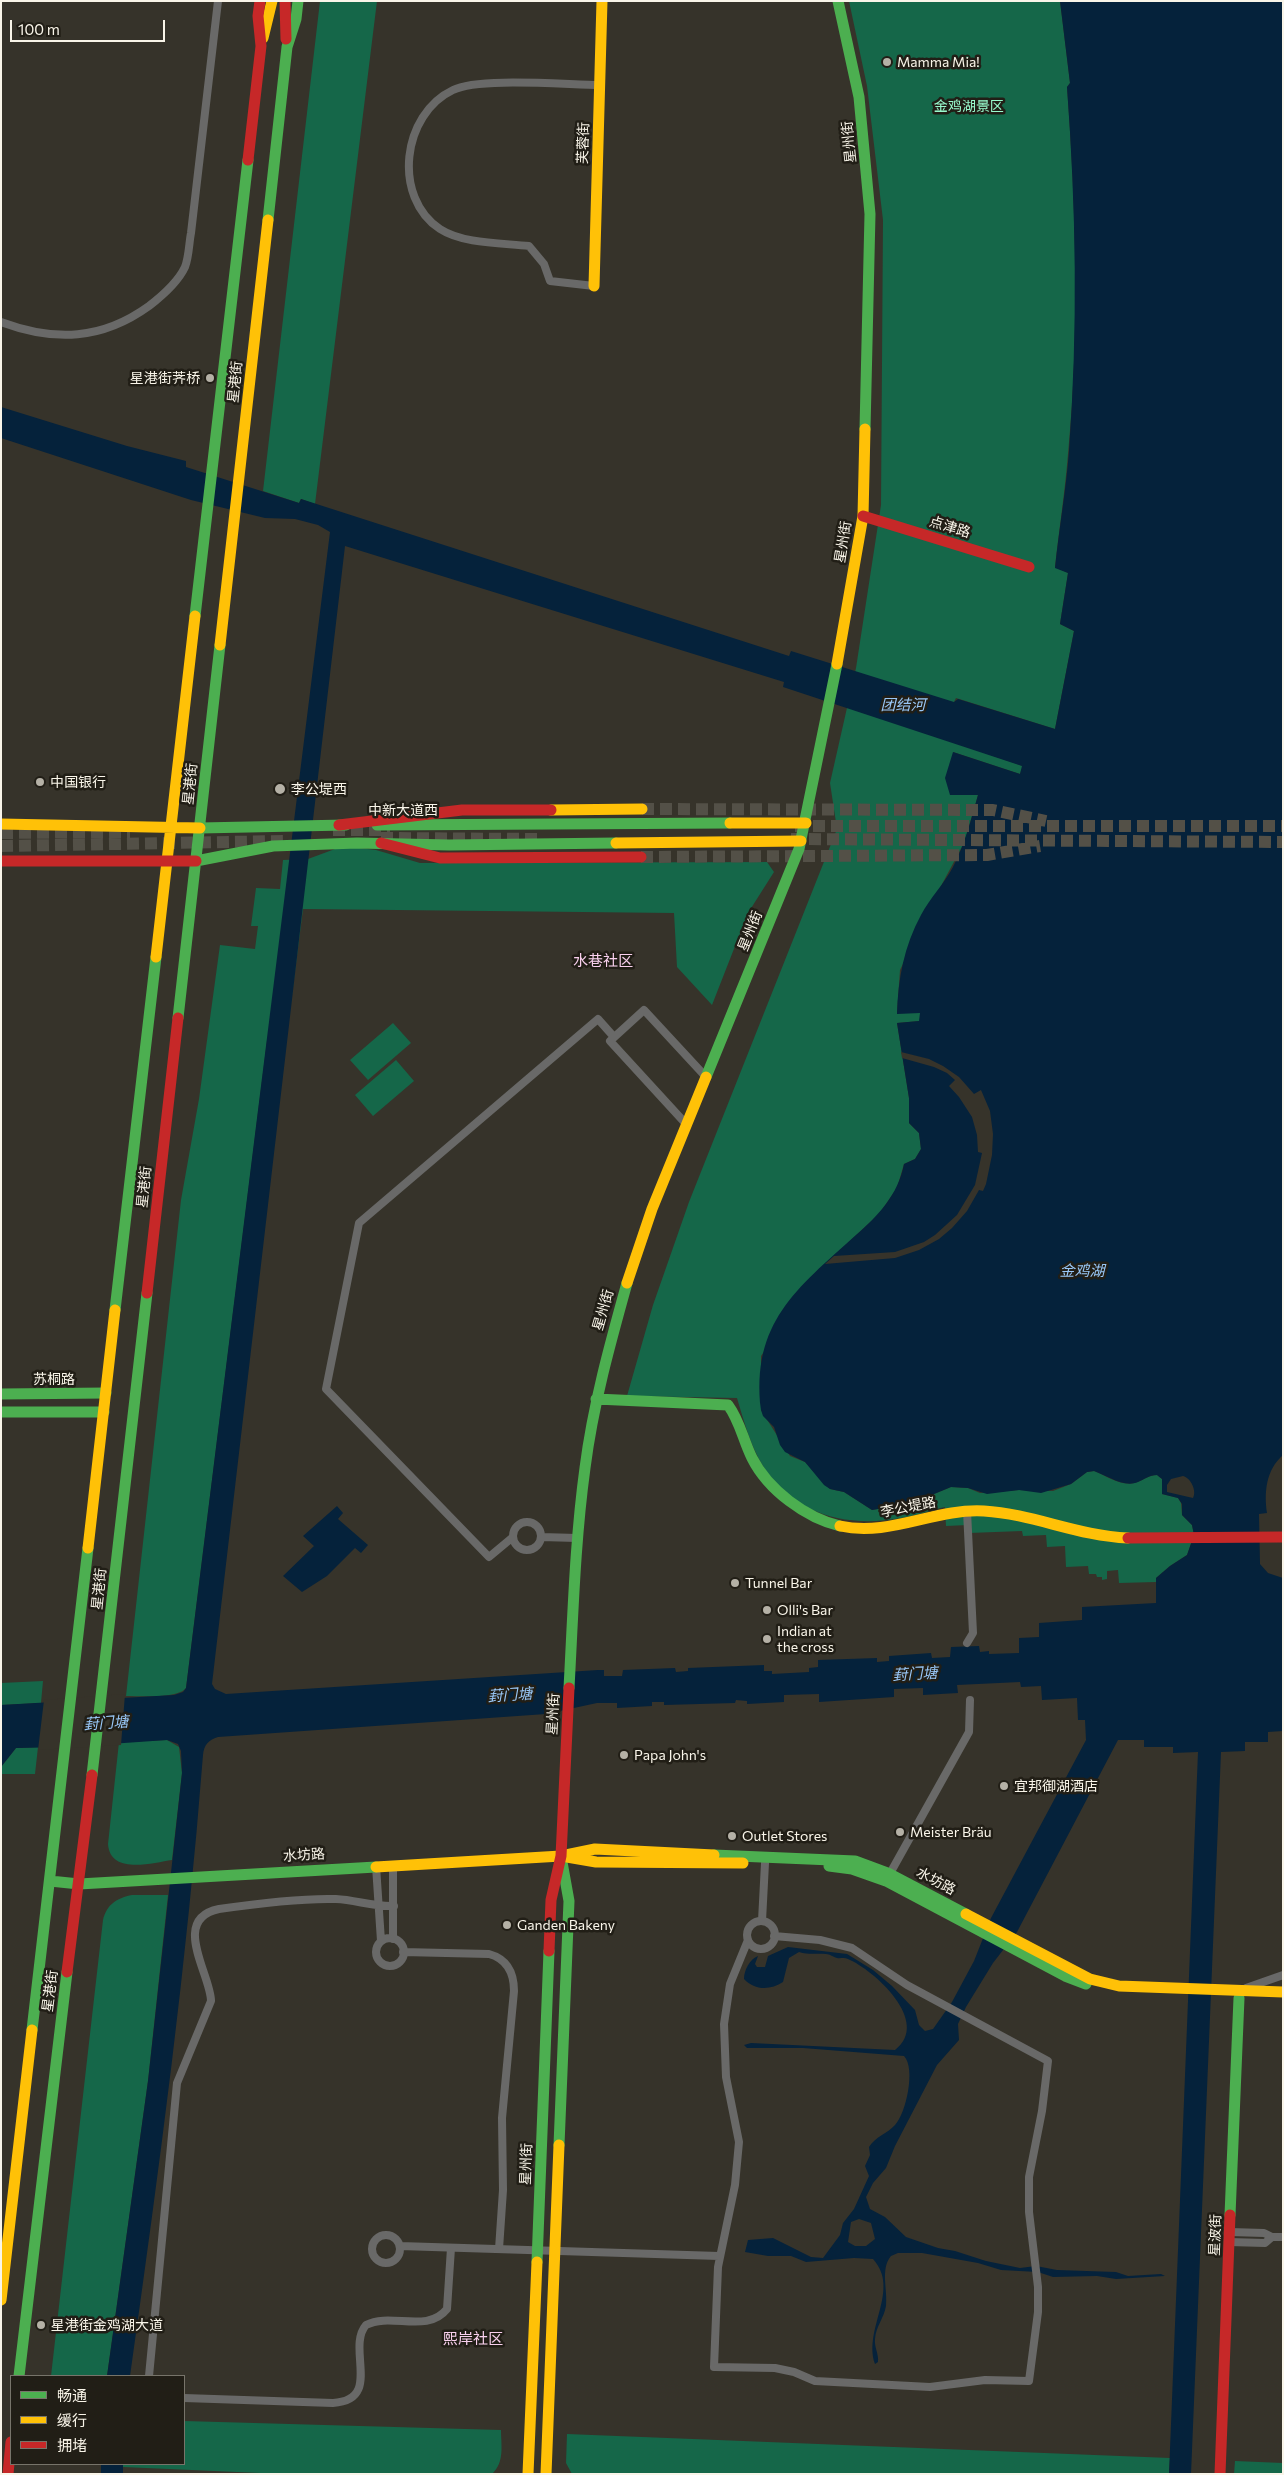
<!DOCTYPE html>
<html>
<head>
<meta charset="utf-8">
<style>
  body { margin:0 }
  #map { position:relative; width:1284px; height:2475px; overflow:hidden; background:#36332a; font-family:Commissioner,"Noto Sans SC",sans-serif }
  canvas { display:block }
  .frame { position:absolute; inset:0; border:2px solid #f9f5e9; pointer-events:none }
  .legend { position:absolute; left:10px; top:2375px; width:175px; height:90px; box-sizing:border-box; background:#211e16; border:1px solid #77746a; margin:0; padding:6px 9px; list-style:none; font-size:15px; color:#f9f5e9 }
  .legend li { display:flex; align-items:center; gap:10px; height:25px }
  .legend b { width:25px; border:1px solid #77746a }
  .scale { position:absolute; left:10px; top:20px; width:155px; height:22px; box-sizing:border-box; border:2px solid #f9f5e9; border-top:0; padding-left:6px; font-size:15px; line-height:18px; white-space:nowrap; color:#f9f5e9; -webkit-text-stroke:4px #211e16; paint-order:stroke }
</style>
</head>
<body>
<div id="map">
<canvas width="1284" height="2475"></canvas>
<div class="frame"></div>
<ul class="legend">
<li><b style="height:6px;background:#4caf50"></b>畅通</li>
<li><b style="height:6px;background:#ffc107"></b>缓行</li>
<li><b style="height:6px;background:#c62828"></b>拥堵</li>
</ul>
<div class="scale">100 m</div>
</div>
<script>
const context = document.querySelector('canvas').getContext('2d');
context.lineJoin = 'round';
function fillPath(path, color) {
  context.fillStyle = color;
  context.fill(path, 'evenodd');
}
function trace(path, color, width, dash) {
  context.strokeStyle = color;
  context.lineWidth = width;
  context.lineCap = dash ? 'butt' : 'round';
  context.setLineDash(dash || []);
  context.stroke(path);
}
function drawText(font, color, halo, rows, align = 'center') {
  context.font = font + ' Commissioner,"Noto Sans SC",sans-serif';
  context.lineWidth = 5;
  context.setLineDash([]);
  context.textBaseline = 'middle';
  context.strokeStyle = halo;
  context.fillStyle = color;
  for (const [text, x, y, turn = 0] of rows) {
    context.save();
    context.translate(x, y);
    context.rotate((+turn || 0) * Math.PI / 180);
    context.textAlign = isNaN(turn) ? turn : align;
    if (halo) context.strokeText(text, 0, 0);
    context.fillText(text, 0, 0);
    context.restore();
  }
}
fillPath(new Path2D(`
  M320,1h57l-62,503 -14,-5 -2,4 -36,-12z
  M849,1h211l10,82 -3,4c9,122 13,245 1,367 -3,38 -9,76 -13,113l13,6 -8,51 14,7 -19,98 -99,-31 -2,4 -12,36 81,28 -3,8 -67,-22 25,43 -14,48 -23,43 -41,84 -3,43h23v8l-23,2 12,75v25l10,10 2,16 -6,10 -11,5 -7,24 -18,26 -54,50 -64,92v54l29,46 15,6 25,27 14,3 28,18 23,-4 11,6 23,-10 5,-8 17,-7 17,1 12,5 39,-3 34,1 18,-7 16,-12 7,-1c13,5 26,15 40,12 9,-2 14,-8 23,-8l5,4v15l16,4 3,5 1,12 10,10 2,10 -7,20 -17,11 -14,12v4l-37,1 -1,-13 -11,1v8l-5,1v-3h-5l-1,-3h-7l-1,-8 -22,1 -1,-21 -18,1 -1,-12 -23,1 -1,-5 -53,2 -1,-8 -22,1 -1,-19c-15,3 -29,9 -44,11 -54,10 -107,-3 -138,-52 -13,-21 -19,-45 -26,-68l-110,-2 26,-91 36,-103 148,-373 -7,-46 26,-115 25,-163 2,-285 -16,-134z
  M351,847l25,3 44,13 347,-1 7,10 -26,41 -36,92 -35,-38 -3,-54 -371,-4 -17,133 -19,-1 -81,647c-9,11 -45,8 -60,8l55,-496 18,-101 21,-154 35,4 3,-23h-7l5,-38 24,1 3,-29 25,-1 27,-10z
  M393,1023l18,20 -43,37 -18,-20z
  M396,1060l18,21 -41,35 -18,-21z
  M43,1681l-2,22 -40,2v-22z
  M167,1740l12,7 3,26 -10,87c-20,3 -62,15 -64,-16l11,-102z
  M38,1747l-3,27h-34v-7l15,-19z
  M132,1895h36l-20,186 -41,295h-56l52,-456c4,-16 14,-22 29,-25z
  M184,2421l317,9c0,15 4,32 -9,44h-209l-160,-7v-3h61z
  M567,2434l603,24 -1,16h-597l-6,-11z
  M1235,2461l48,2v11h-49z`), '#156749');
fillPath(new Path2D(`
  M1060,1h223v1454c-17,15 -19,37 -16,58l-8,1 1,50 8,9 15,5v153l-15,1v10h-23v9l-24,1 -30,722h-22l29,-722 -25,1v-6h-29v-7h-26l-101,192 -24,31 -27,44 -8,17 1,16 -22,25 -42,81 -9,22 -13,15 -7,14 4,12 15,8 21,20 32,11 17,3 31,10 34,7 16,-2 21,4 59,2 12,4 33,-2 4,2 -49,3 -19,-3 -44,1 -15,-5 -37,-2 -23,-7 -56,-10h-24l-7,3c-11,13 -3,34 -5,50 -2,12 -10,20 -11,33 -1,8 4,15 3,23l-3,2c-12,-36 26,-74 -2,-105l-19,-1 -48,4 -15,-6h-23l-23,-4 3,-12 25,-2 38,19 12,1 17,-23 3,-12 11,-14 15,-33 -4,-10 5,-11 -1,-8c7,-11 18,-13 26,-22 11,-11 21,-57 9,-69l-101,-8h-56l-3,-3 7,-2 144,7c37,-28 -21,-80 -47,-91 -4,-2 -8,0 -11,-1 -4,-1 -7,-4 -11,-4 -10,-1 -17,1 -27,-2l-10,6 -6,24c-12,8 -28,9 -39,-3 0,-9 6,-20 14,-23l-3,8 2,3h8l3,-11 20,-9 59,7 26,16 19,16 23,24 4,15 6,6 8,-2 19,-27 22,-41 17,-43 95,-178 -1,-20h-7l-1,-22 -35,2 -1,-14 -20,1 -1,-5 -63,3 1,8 -35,2v-7l-29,1v8l-75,5v-8l-35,1v7l-37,2v-3l-11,-1 -1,3 -71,2v-3h-12v4l-35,2v-5h-20l-51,11 -328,23c-10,3 -14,8 -15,18 -16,208 -44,415 -73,621h-23l41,-295 34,-308 -1,-22 -3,-7 -11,-4 -100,7 -51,1 -15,19v-62l173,-10 9,-3 3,-4 144,-1156 -12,-7 -23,-6 -30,-1 -74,-18 -190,-62v-31l126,39 59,15v6l113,36 2,-4 488,157 2,-5 163,51 4,-3 97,30 19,-98 -14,-7 8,-51 -13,-5c4,-39 11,-78 14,-117 9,-122 7,-243 -2,-364l3,-4zM345,546l439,136 -1,5 239,79 -2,8 -67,-22 -8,26 5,17h28c-7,25 -13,49 -25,72 -9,17 -23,31 -32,48 -17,31 -23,64 -24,99l23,-1 -1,8 -22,2 12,75v25l10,10 2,16 -6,10 -11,5c-6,31 -26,52 -48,71 -60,54 -105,88 -95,175l2,6 11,11 6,18 5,7 20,10 19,23 6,4 14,3 28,18 23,-4 11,6 10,-2 13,-8 5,-8 17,-7 17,1 19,6 32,-4 22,3 30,-9 16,-12 7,-1c14,5 30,17 44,11 7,-3 11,-7 19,-7l5,4v15l16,4 4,6v11l10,10 2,10 -7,20 -17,11 -14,12v25l-74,4v13l-43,3v14l-20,1v15l-30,1v-3l-9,1 -1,-6 -28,1 -1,10 -18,1 -1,-5 -42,3v5l-12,1v-4l-59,2v7l-9,1v4l-37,2v-3h-8v-6l-76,3v3l-12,1 -1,-4 -52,2 -1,6h-18v-6h-6l-372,24 -11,-5 -3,-5zM1183,1476c8,2 14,15 10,22l-26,-6v-7l4,-6zM859,2219l12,4 4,16 -9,7h-11l-7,-4 3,-20z
  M337,1506l6,7 -5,6 30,26 -7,8 -6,-5 -28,28 -25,16 -19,-16 31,-30 -11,-10z
  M101,2464h22v10h-22z`), '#05223b');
fillPath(new Path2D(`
  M901,1052l28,7 14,7 16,11 15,17 7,-4 9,21 3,23 -1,21 -6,29 -3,7 -4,-1 -12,21 -15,17 -13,11 -20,11 -24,8 -70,6 9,-8 61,-4 29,-10 11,-7 22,-20 18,-30 7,-32 -4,-1 -1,-17 -5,-18 -13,-20 -10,-11 6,-6 -8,-7 -13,-6 -32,-9z
  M125,1694l-4,51 -83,5 6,-50z`), '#36332a');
trace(new Path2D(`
  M642,809l351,1 53,11
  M795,826h488
  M333,830h57
  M1,833l129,-1
  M381,838l158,1
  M791,839l492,3
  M1,846l283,-5
  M641,857l346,-2 53,-9`), '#535047', 12, [12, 6]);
trace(new Path2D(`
  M594,286l-44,-5 -6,-17 -15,-18c-27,-3 -66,-2 -89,-17 -48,-32 -38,-115 13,-139 25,-13 115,-5 147,-5
  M1,322c54,20 101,18 148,-16 13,-10 29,-24 36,-39 4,-10 4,-24 6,-34l27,-232
  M687,1125l-77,-84 34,-31 62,67
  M967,1511l6,122 -6,10
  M513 1536a14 14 0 1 1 28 0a14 14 0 1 1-28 0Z
  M513,1537l-24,20 -163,-168 33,-166 239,-204 16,18
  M541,1537l36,1
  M376,1866l5,75
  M888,1877l81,-145 1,-32
  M762,1921l3,-58
  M747 1935a14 14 0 1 1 28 0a14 14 0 1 1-28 0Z
  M376 1952a14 14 0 1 1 28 0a14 14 0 1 1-28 0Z
  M393,1939v-74
  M748,1940l-18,44 -6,40 2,53 13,65 -4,43 -17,82 -4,100 61,1 19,4 21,9 115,6 55,-7 44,1 9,-69v-25l-9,-75v-35l13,-66 6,-50 -141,-76 -55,-37 -32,-8 -46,-4
  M403,1952l86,2c18,5 25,18 25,37l-12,127 1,72 -4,59
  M1246,1988l37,-13
  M372 2249a14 14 0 1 1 28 0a14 14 0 1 1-28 0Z
  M1272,2237h11
  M1229,2242l36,1 7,-6 -8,-4 -34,-1
  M400,2246l319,10
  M149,2376l28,-293 34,-82c0,-26 -41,-82 8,-92 34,-5 83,-11 117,-10 20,1 38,8 58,7
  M184,2398l149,5c50,-3 13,-55 33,-78 25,-13 61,9 81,-16l4,-61`), '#696968', 8);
trace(new Path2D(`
  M838,1l21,96 11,117 -5,215
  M268,220l19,-173 9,-28 2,-18
  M195,616l53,-456
  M377,825l353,-2
  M200,828l146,-3
  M196,861l77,-15 84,-3 92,2 167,-2
  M178,1018l42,-373
  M706,1077l93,-228 38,-185
  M115,1310l41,-353
  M1,1394l105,-1
  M596,1399l132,6c12,16 15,35 24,53 16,32 54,60 88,68
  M1,1412h103
  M569,1688c4,-73 6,-147 16,-220 8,-63 25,-124 42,-185
  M92,1775l55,-482
  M714,1855l141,6 35,13 76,40
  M829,1866l23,3 34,12 179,95 21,8
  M50,1881l29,3 297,-17
  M32,2030l56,-482
  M559,2145l10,-244 -7,-39
  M1230,2215l9,-217
  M537,2262l12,-311
  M19,2376l48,-404`), '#4caf50', 11);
trace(new Path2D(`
  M263,38l9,-37
  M594,286l8,-285
  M220,645l48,-425
  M837,664l26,-148 2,-87
  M551,810l91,-1
  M730,823h76
  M1,824l199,4
  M616,843l185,-2
  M156,957l39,-341
  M627,1283l25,-74 54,-132
  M840,1526c50,11 95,-18 144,-15 49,3 94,25 144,27
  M88,1548l27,-238
  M567,1857l29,5 147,1
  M376,1867l185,-11 34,-7 119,6
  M966,1914l124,65 29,7 164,6
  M1,2300l31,-270
  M528,2474l9,-212
  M546,2474l13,-329`), '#ffc107', 11);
trace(new Path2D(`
  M285,1l1,38
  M248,160l13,-114 -3,-30 2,-15
  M863,516l166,51
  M339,825l123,-15h89
  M381,843l59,15 201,-1
  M1,861h195
  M147,1293l31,-275
  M1128,1538l155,-1
  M549,1951l2,-51 10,-44 8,-168
  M67,1972l25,-197
  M8,2474l3,-32
  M1220,2474l10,-259`), '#c62828', 11);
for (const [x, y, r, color] of [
  [887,62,5,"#b5b1a6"],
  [210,378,5,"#b5b1a6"],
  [40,782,5,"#b5b1a6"],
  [280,789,6,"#b5b1a6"],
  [735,1583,5,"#b5b1a6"],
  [767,1610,5,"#b5b1a6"],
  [767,1639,5,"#b5b1a6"],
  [624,1755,5,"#b5b1a6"],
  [1004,1786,5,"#b5b1a6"],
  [900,1832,5,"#b5b1a6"],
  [732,1836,5,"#b5b1a6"],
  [507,1925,5,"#b5b1a6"],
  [41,2325,5,"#b5b1a6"]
]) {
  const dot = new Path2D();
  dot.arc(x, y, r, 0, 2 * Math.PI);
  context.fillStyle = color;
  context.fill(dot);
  trace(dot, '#211e16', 2);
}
drawText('14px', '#f9f5e9', '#211e16', [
  ["Mamma Mia!",897,62],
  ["星港街荠桥",200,378,"right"],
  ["中国银行",50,782],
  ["李公堤西",291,789],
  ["Tunnel Bar",745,1583],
  ["Olli's Bar",777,1610],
  ["Indian at",777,1631],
  ["the cross",777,1647],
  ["Papa John's",634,1755],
  ["宜邦御湖酒店",1014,1786],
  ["Meister Bräu",910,1832],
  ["Outlet Stores",742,1836],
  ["Ganden Bakeny",517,1925],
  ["星港街金鸡湖大道",51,2325]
], 'left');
drawText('14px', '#99fbce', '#211e16', [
  ["金鸡湖景区",969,106]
]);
drawText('14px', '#f9f5e9', '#211e16', [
  ["星州街",849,142,-96],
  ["芙蓉街",583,143,-88],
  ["星港街",235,382,-84],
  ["点津路",950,527,17],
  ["星州街",843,542,-81],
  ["星港街",190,784,-84],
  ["中新大道西",403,810],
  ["星州街",750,931,-68],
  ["星港街",144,1187,-84],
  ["星州街",603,1310,-74],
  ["苏桐路",54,1379],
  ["李公堤路",908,1507,-11],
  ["星港街",99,1589,-84],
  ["星州街",553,1714,-87],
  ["水坊路",304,1855,-4],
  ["水坊路",936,1881,28],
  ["星港街",50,1991,-83],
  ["星州街",526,2164,-88],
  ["星波街",1215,2235,-88]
]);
drawText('italic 15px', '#99c8f8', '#211e16', [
  ["团结河",903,705],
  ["金鸡湖",1082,1271],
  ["葑门塘",915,1674,-3],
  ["葑门塘",510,1695,-4],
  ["葑门塘",106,1723,-4]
]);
drawText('15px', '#f9d0ee', '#211e16', [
  ["水巷社区",603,961],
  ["熙岸社区",473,2339]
]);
</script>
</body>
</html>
